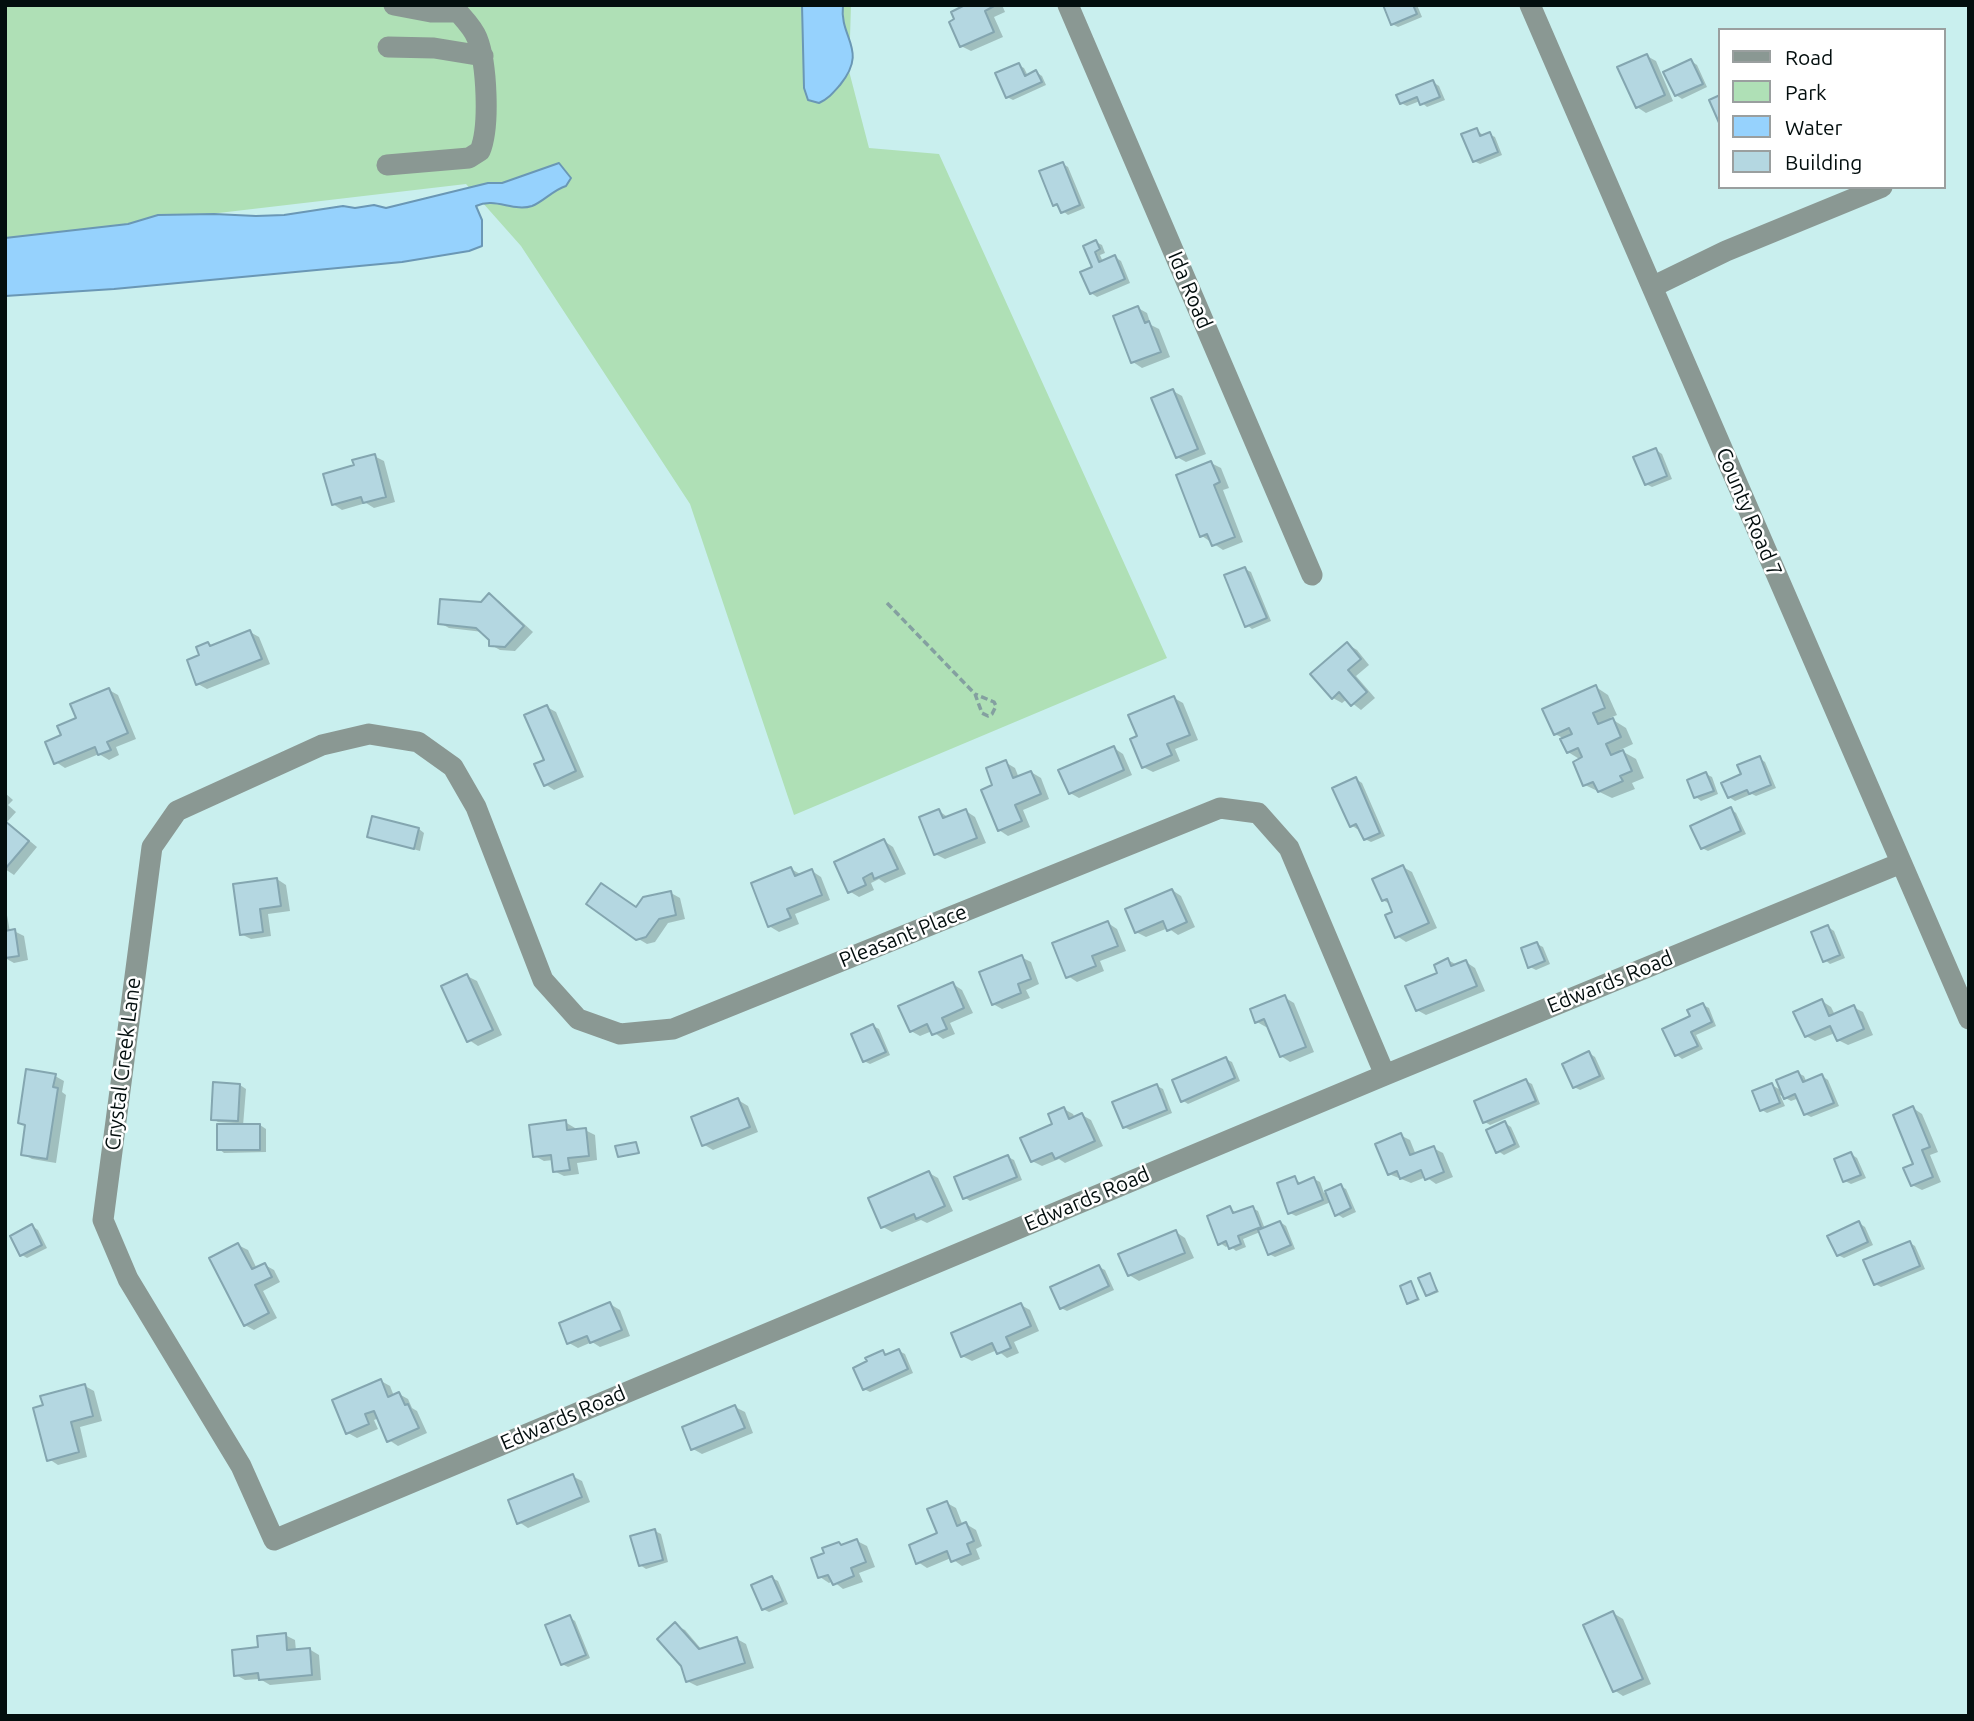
<!DOCTYPE html>
<html>
<head>
<meta charset="utf-8">
<style>
  body { margin:0 }
  #map { position:relative; width:1974px; height:1721px; overflow:hidden; background:#c9efee; font-family:Ubuntu,sans-serif }
  canvas { display:block }
  .frame { position:absolute; inset:0; border:7px solid #030e0e; pointer-events:none }
  .legend { position:absolute; left:1718px; top:28px; width:228px; height:161px; box-sizing:border-box; background:#fff; border:2px solid #9a9f9f; margin:0; padding:9px 12px; list-style:none; font-size:21px; color:#030e0e }
  .legend li { display:flex; align-items:center; gap:14px; height:35px }
  .legend b { width:35px; border:2px solid #9a9f9f }
</style>
</head>
<body>
<div id="map">
<canvas width="1974" height="1721"></canvas>
<div class="frame"></div>
<ul class="legend">
<li><b style="height:9px;background:#8a9893"></b>Road</li>
<li><b style="height:19px;background:#afe0b6"></b>Park</li>
<li><b style="height:19px;background:#96d2fd"></b>Water</li>
<li><b style="height:19px;background:#b4d7e1"></b>Building</li>
</ul>
</div>
<script>
const context = document.querySelector('canvas').getContext('2d');
context.lineJoin = 'round';
function fillPath(path, color) {
  context.fillStyle = color;
  context.fill(path, 'evenodd');
}
function trace(path, color, width, dash) {
  context.strokeStyle = color;
  context.lineWidth = width;
  context.lineCap = dash ? 'butt' : 'round';
  context.setLineDash(dash || []);
  context.stroke(path);
}
function drawText(font, color, halo, rows, align = 'center') {
  context.font = font + ' Ubuntu,sans-serif';
  context.lineWidth = 5;
  context.setLineDash([]);
  context.textBaseline = 'middle';
  context.strokeStyle = halo;
  context.fillStyle = color;
  for (const [text, x, y, turn = 0] of rows) {
    context.save();
    context.translate(x, y);
    context.rotate((+turn || 0) * Math.PI / 180);
    context.textAlign = isNaN(turn) ? turn : align;
    if (halo) context.strokeText(text, 0, 0);
    context.fillText(text, 0, 0);
    context.restore();
  }
}
fillPath(new Path2D(`
  M5,5h846l-2,66 20,77 70,6 228,504 -373,157 -104,-311 -169,-258 -55,-62 -461,54z`), '#afe0b6');
const water = new Path2D(`
  M802,5h41c-4,34 26,44 -3,80 -7,8 -11,13 -21,18l-11,-3 -4,-12z
  M559,163l12,15 -5,8c-13,4 -23,16 -34,20 -19,6 -37,-9 -56,0l6,14v26l-13,5 -67,11 -288,27 -109,7v-58l123,-14 30,-9 56,-1 42,2 28,-1 59,-9 12,2 19,-3 12,3 102,-25h14z`);
fillPath(water, '#96d2fd');
trace(water, '#6a97b5', 2);
fillPath(new Path2D(`
  M970,5h32l3,7 -11,5 9,20 -32,14 -10,-5z
  M1384,5h33l5,12 -24,10 -6,-3z
  M1647,56l9,5 17,40 -27,12 -9,-6z
  M1691,61l6,4 10,22 -25,12 -6,-4z
  M1018,65l6,3 4,8 8,-4 6,4 4,9 -33,15 -6,-3z
  M1433,82l6,4 6,14 -18,7 -7,-6 -13,5 -6,-3z
  M1477,130l7,6 5,-2 6,3 7,18 -22,9 -6,-3z
  M1063,164l5,3 17,41 -17,7 -14,-11z
  M1096,242l6,3 3,8 -5,2 3,7 12,-5 6,4 9,22 -33,14 -6,-4 3,-25 -9,-21z
  M1138,308l9,5 4,12 8,4 11,28 -28,11 -9,-6z
  M1173,391l9,5 24,58 -20,8 -9,-5z
  M1656,450l6,4 10,25 -20,8 -6,-3z
  M374,456l10,5 11,41 -21,6 -8,-5 -24,7 -9,-6 23,-38z
  M1211,463l10,5 8,20 -6,2 20,52 -20,8 -21,-14z
  M1245,569l6,3 20,49 -19,8 -5,-4z
  M490,595l9,6 34,31 -18,19 -15,-1 -9,-5v-6l-8,-7 -34,-4 -9,-5 41,-19z
  M250,632l9,5 11,27 -63,25 -9,-5 3,-28 7,-12 5,2z
  M1347,644l10,6 12,15 -13,11 19,22 -14,12 -14,-11 -5,4 -9,-5z
  M1596,687l12,8 9,20 -7,3 16,10 7,16 -13,6 16,9 8,19 -12,5 3,6 -23,9 -27,-13 -4,-25 -13,-8 -7,-15 -6,-3z
  M109,690l9,5 18,44 -20,8 3,8 -10,5 -10,-6 -34,14 -9,-6 7,-26z
  M1174,698l9,5 15,37 -23,9 5,12 -27,11 -10,-5 -4,-30z
  M547,707l9,5 28,65 -30,13 -9,-6z
  M1114,748l9,6 9,21 -53,23 -9,-5z
  M1759,758l6,4 11,26 -20,8 -4,-2 -17,7 -6,-4 14,-22z
  M1005,762l10,6 4,10 12,-6 10,6 8,21 -26,11 7,17 -22,9 -9,-6 -4,-44z
  M1706,774l6,3 6,17 -17,7 -5,-4z
  M1356,779l6,4 23,53 -14,6 -6,-3 -5,-12 -3,2 -6,-4z
  M5,793l8,7 -5,5 8,7 -9,10 30,25 -23,28 -9,-6z
  M1731,809l5,4 10,21 -38,17 -6,-3z
  M939,811l10,7 17,-7 9,6 11,26 -41,16 -10,-5z
  M419,829l5,4 -4,18 -51,-15z
  M884,841l9,6 13,27 -21,9 -6,-4 -8,4 3,7 -15,7 -10,-6z
  M1403,867l9,5 25,56 -31,14 -9,-6 -2,-23 -4,-8 -8,-5z
  M791,869l11,6 10,-4 9,6 9,23 -35,14 4,10 -20,8 -10,-6z
  M277,879l9,6 4,26 -22,3 3,22 -20,3 -10,-5z
  M1172,890l9,6 14,31 -17,8 -10,-7 -22,9 -10,-5z
  M671,893l9,5 5,21 -17,4 -13,19 -8,2 -10,-6z
  M5,904l5,28 4,-1 10,5 4,24 -14,3 -9,-5z
  M1108,923l9,6 9,22 -26,10 4,10 -27,11 -9,-6z
  M1828,927l6,4 11,27 -15,6 -5,-4z
  M1537,944l6,3 7,17 -14,6 -6,-3z
  M1021,957l10,5 8,22 -13,6 4,8 -28,11 -9,-5z
  M1448,960l9,5 9,-3 9,6 10,23 -59,24 -9,-5z
  M467,976l10,5 25,54 -24,11 -9,-6z
  M953,984l9,6 11,23 -23,10 5,11 -12,5 -11,-8 -12,5 -9,-5z
  M1284,997l10,6 20,49 -24,10 -9,-6 -12,-30 -3,1 -9,-5z
  M1822,1001l9,6 4,8 18,-8 10,5 10,23 -25,10 -10,-5 -3,-7 -20,8 -9,-5z
  M1703,1005l6,3 7,18 -20,9 7,14 -21,10 -5,-4 15,-38z
  M873,1026l6,3 11,26 -20,9 -6,-3z
  M1589,1053l6,4 10,22 -25,11 -6,-3z
  M1226,1059l6,3 8,19 -52,23 -6,-4z
  M1798,1073l6,3 3,7 15,-7 6,4 11,26 -28,11 -6,-3 -6,-16 -8,3 -11,-6 5,11 -18,7 -5,-3 10,-25 10,6z
  M55,1076l9,5 -2,11 4,3 -10,68 -24,-4 -9,-5 4,-27 -7,-4z
  M1526,1081l6,3 8,20 -50,21 -5,-3z
  M240,1085l6,4 -3,37 17,-1 6,4v23l-42,1 -5,-4 17,-26 -18,-1 -5,-3z
  M1157,1086l6,3 9,24 -42,17 -6,-3z
  M738,1100l10,6 10,26 -45,18 -10,-6z
  M1913,1108l9,6 16,38 -8,3 11,27 -19,8 -10,-5 4,-20z
  M1064,1109l9,5 2,4 7,-3 9,5 12,26 -38,17 -6,-4 -17,7 -10,-5z
  M565,1122l10,6v3l10,-1 10,5 2,25 -20,3 2,11 -15,2 -10,-5 -1,-11 -9,1 -9,-5z
  M1505,1123l6,4 9,20 -16,8 -6,-4z
  M1400,1135l10,5 6,15 17,-7 10,5 10,24 -17,7 -10,-7 -15,6 -22,-9z
  M636,1144l4,9 -21,3z
  M1851,1154l6,4 9,20 -15,6 -6,-3z
  M1008,1157l6,3 8,20 -52,21 -6,-4z
  M929,1173l9,5 15,33 -26,12 -6,-3 -29,12 -9,-5z
  M1295,1178l6,6 13,-5 6,3 4,11 16,-7 6,3 10,23 -13,6 -6,-4 -6,-12 -35,14 -6,-3z
  M1230,1208l7,6 15,-6 6,3 7,18 15,-7 6,4 9,23 -20,8 -6,-3 -9,-22 -17,7 3,8 -10,4 -7,-6 -3,2 -6,-4z
  M1859,1223l6,4 8,18 -29,13 -6,-3z
  M32,1226l6,4 9,18 -20,10 -5,-3z
  M1176,1232l9,6 9,20 -55,23 -10,-6z
  M1910,1243l5,3 10,23 -44,18 -6,-3z
  M238,1245l10,5 9,19 8,-4 9,5 6,12 -17,9 14,27 -23,12 -9,-5z
  M1099,1267l6,3 9,20 -47,21 -6,-3z
  M1430,1275l9,17 -10,4 -2,-1z
  M1411,1283l9,17 -10,4 -2,-1z
  M610,1304l10,6 10,26 -30,11 -8,-5 -14,6 -9,-5z
  M1021,1305l9,5 9,21 -25,11 5,11 -12,5 -10,-8 -25,11 -10,-5z
  M899,1351l6,3 8,19 -43,19 -6,-3 5,-27 14,-10 6,3z
  M381,1381l9,5 4,10 5,-2 9,5 4,9 5,3 10,22 -29,13 -9,-6 -10,-22 -5,2 4,9 -21,9 -9,-5z
  M85,1386l9,5 8,30 -22,6 7,30 -29,8 -9,-6z
  M735,1407l10,5 8,21 -51,21 -9,-5z
  M572,1476l10,5 8,21 -62,26 -9,-6z
  M947,1503l9,5 7,18 3,-2 10,6 6,16 -6,3 4,10 -18,7 -11,-8 -24,10 -9,-6 22,-28z
  M655,1531l6,3 7,28 -22,7 -6,-4z
  M857,1541l10,5 8,21 -16,6 4,9 -20,7 -10,-8 -4,2 -9,-6 6,-23 13,-11 4,3z
  M772,1578l6,3 10,23 -19,8 -6,-3z
  M1613,1613l10,6 28,65 -28,12 -9,-6z
  M569,1617l6,4 15,37 -22,9 -6,-3z
  M675,1625l10,5 17,20 35,-11 9,5 8,24 -57,18 -10,-5z
  M285,1635l10,5 1,11 13,-2 10,6 2,25 -51,5 -10,-6 -15,1 -9,-5 24,-26z`), '#0003');
const building = new Path2D(`
  M965,5h31l-11,6 9,21 -34,15 -11,-25 5,-3 -3,-7z
  M1383,5h30l4,9 -26,11z
  M1647,54l18,41 -29,13 -19,-41z
  M1691,59l12,25 -28,12 -12,-24z
  M1019,63l6,13 11,-6 6,12 -36,16 -11,-25z
  M1433,80l7,17 -20,8 -3,-8 -17,7 -4,-9z
  M1720,95v30l-11,-25z
  M1477,128l3,8 10,-4 8,20 -25,10 -12,-28z
  M1063,162l17,43 -19,8 -4,-9 -4,2 -14,-35z
  M1096,240l4,9 -5,3 4,10 16,-7 10,24 -35,15 -10,-22 12,-5 -9,-21z
  M1138,306l7,17 4,-2 12,31 -30,11 -18,-47z
  M1173,389l25,60 -22,9 -25,-60z
  M1656,448l11,28 -22,9 -12,-28z
  M375,454l11,43 -23,6 -2,-6 -29,8 -9,-31 31,-9 -2,-5z
  M1211,461l9,21 -6,3 21,52 -23,9 -5,-12 -7,3 -24,-62z
  M1245,567l22,51 -22,9 -21,-52z
  M489,593l35,33 -19,21 -16,-1v-6l-13,-12 -38,-4 2,-25 41,3z
  M250,630l12,29 -66,26 -9,-25 12,-5 -3,-8 12,-5 2,4z
  M1347,642l14,17 -13,11 19,22 -16,14 -12,-14 -7,7 -22,-25z
  M1596,685l9,23 -12,5 5,11 15,-6 8,19 -15,7 5,11 12,-5 9,21 -12,5 3,5 -25,11 -5,-10 -10,4 -10,-24 9,-5 -4,-9 -11,5 -7,-14 12,-5 -3,-6 -15,7 -12,-26z
  M109,688l19,45 -21,9 4,8 -13,5 -3,-8 -41,17 -9,-22 16,-7 -4,-9 19,-8 -6,-14z
  M1174,696l16,39 -23,9 5,11 -30,13 -12,-29 7,-3 -9,-21z
  M547,705l29,66 -32,15 -10,-22 10,-4 -20,-45z
  M1114,746l10,24 -55,24 -11,-24z
  M1760,756l11,29 -22,9 -2,-4 -19,8 -7,-15 20,-9 -4,-9z
  M1006,760l7,18 18,-7 10,23 -26,11 7,16 -24,10 -17,-41 11,-5 -6,-17z
  M1706,772l8,19 -20,7 -7,-18z
  M1356,777l24,56 -16,7 -8,-16 -6,3 -18,-39z
  M1731,807l10,24 -40,18 -11,-23z
  M939,809l4,9 23,-9 11,29 -43,17 -15,-38z
  M372,816l47,12 -5,21 -47,-12z
  M5,821l24,20 -24,28z
  M884,839l14,30 -24,10 -2,-6 -9,5 3,7 -18,8 -14,-31z
  M1403,865l26,58 -34,15 -10,-23 7,-3 -5,-13 -5,2 -10,-22z
  M791,867l4,9 17,-7 10,26 -35,14 4,9 -23,9 -17,-44z
  M277,878l4,28 -21,3 3,23 -23,3 -7,-51z
  M601,883l35,24 7,-10 28,-6 5,24 -17,4 -13,18 -10,3 -50,-36z
  M1172,889l15,33 -20,9 -4,-10 -28,12 -10,-24z
  M1108,921l10,25 -26,10 4,10 -30,12 -14,-35z
  M1828,925l12,30 -17,7 -12,-30z
  M15,929l4,27 -14,2v-27z
  M1537,942l8,19 -17,7 -7,-20z
  M1022,955l9,24 -13,5 3,9 -29,12 -13,-33z
  M1448,958l3,8 15,-6 11,26 -61,25 -11,-25 32,-13 -3,-8z
  M467,974l26,56 -26,12 -26,-56z
  M953,982l11,26 -22,10 5,11 -15,6 -5,-11 -17,8 -12,-26z
  M1285,995l21,52 -26,10 -16,-38 -9,4 -5,-14z
  M1822,999l7,17 25,-11 10,24 -27,12 -7,-15 -25,11 -12,-25z
  M1703,1003l9,19 -21,10 7,14 -23,10 -13,-27 28,-13 -3,-6z
  M873,1024l13,28 -23,10 -12,-28z
  M1589,1051l11,25 -27,12 -11,-24z
  M1226,1057l9,21 -54,24 -9,-22z
  M26,1069l30,5 -3,13 5,1 -11,71 -26,-4 4,-30 -7,-2z
  M1798,1071l5,11 19,-8 12,29 -30,12 -9,-21 -11,5 -8,-19z
  M1526,1079l10,22 -53,22 -9,-22z
  M213,1082l27,2 -2,37 -27,-1z
  M1772,1083l8,20 -20,8 -8,-20z
  M1157,1084l10,26 -44,18 -11,-26z
  M738,1098l12,29 -48,19 -11,-29z
  M1913,1106l17,41 -8,3 11,27 -22,9 -8,-18 10,-4 -20,-49z
  M1064,1107l5,12 13,-6 13,28 -40,18 -3,-6 -21,9 -11,-24 32,-14 -4,-10z
  M566,1120l1,10 19,-2 3,28 -21,2 2,12 -17,2 -2,-17 -18,2 -4,-32z
  M1505,1121l10,23 -19,9 -10,-23z
  M217,1124h43v26h-43z
  M1401,1133l9,22 24,-9 10,26 -19,8 -4,-10 -21,9 -3,-8 -9,4 -13,-31z
  M636,1142l3,11 -21,4 -3,-11z
  M1851,1152l10,23 -18,7 -9,-23z
  M1008,1155l9,22 -54,22 -9,-22z
  M929,1171l16,35 -29,13 -2,-5 -33,14 -13,-30z
  M1295,1176l3,8 16,-7 9,23 -35,14 -11,-31z
  M1341,1184l10,24 -16,8 -10,-25z
  M1230,1206l3,7 20,-7 8,21 -23,9 3,8 -12,5 -3,-8 -8,4 -11,-29z
  M1280,1221l11,24 -23,10 -10,-25z
  M1859,1221l9,21 -31,14 -10,-20z
  M32,1224l10,21 -22,11 -10,-20z
  M1176,1230l9,23 -57,23 -10,-22z
  M1910,1241l10,25 -46,19 -11,-25z
  M238,1243l14,26 13,-6 7,14 -17,8 14,28 -25,13 -35,-68z
  M1099,1265l10,21 -49,23 -10,-22z
  M1430,1273l7,18 -11,5 -8,-18z
  M1411,1281l7,18 -11,5 -7,-18z
  M610,1302l12,28 -32,13 -3,-7 -20,8 -8,-21z
  M1021,1303l10,23 -25,11 5,11 -14,6 -5,-11 -31,14 -10,-24z
  M899,1349l9,20 -45,21 -10,-22 14,-7 -2,-3 18,-8 2,5z
  M381,1379l7,18 11,-5 6,13 3,-1 11,24 -32,14 -13,-31 -9,3 4,10 -23,10 -14,-34z
  M85,1384l8,32 -22,6 8,30 -32,9 -14,-53 10,-3 -3,-9z
  M735,1405l10,23 -54,22 -9,-23z
  M573,1474l9,23 -65,27 -9,-24z
  M947,1501l10,25 9,-4 8,19 -7,3 4,10 -20,8 -4,-11 -31,13 -7,-19 28,-12 -10,-24z
  M655,1529l8,31 -24,6 -9,-30z
  M857,1539l9,23 -15,6 3,8 -21,9 -5,-10 -10,3 -7,-20 13,-5 -2,-5 17,-6 2,3z
  M772,1576l11,25 -21,9 -11,-25z
  M1613,1611l30,68 -30,13 -30,-67z
  M570,1615l16,40 -25,10 -16,-40z
  M675,1622l24,27 38,-12 8,26 -59,19 -5,-16 -24,-27z
  M286,1633l1,17 23,-2 2,27 -53,5 -1,-7 -24,3 -2,-26 26,-3 -1,-11z`);
fillPath(building, '#b4d7e1');
trace(building, '#84a6b0', 2);
trace(new Path2D(`
  M887,603l88,91 7,19 6,3 4,-2 4,-8 -2,-4 -19,-8`), '#84a0a0', 3.5, [7, 3.5]);
trace(new Path2D(`
  M1068,5l244,570
  M1530,5l439,1014
  M388,47l46,1 49,8
  M387,165l82,-7 11,-7c10,-24 7,-88 -3,-113 -4,-10 -12,-18 -19,-26h-27l-37,-7
  M1652,287l74,-36 156,-64
  M1385,1075l-96,-227 -31,-35 -38,-5 -547,221 -53,5 -42,-15 -35,-39 -67,-173 -23,-40 -35,-25 -49,-8 -47,11 -145,66 -25,36 -49,373 25,59 113,187 33,74 1111,-465 516,-212`), '#8a9893', 21);
drawText('21px', '#030e0e', '#fff', [
  ["Ida Road",1190,290,67],
  ["County Road 7",1749,512,67],
  ["Pleasant Place",903,936,-22],
  ["Edwards Road",1610,982,-22],
  ["Crystal Creek Lane",123,1064,-83],
  ["Edwards Road",1087,1199,-23],
  ["Edwards Road",563,1418,-23]
]);
</script>
</body>
</html>
